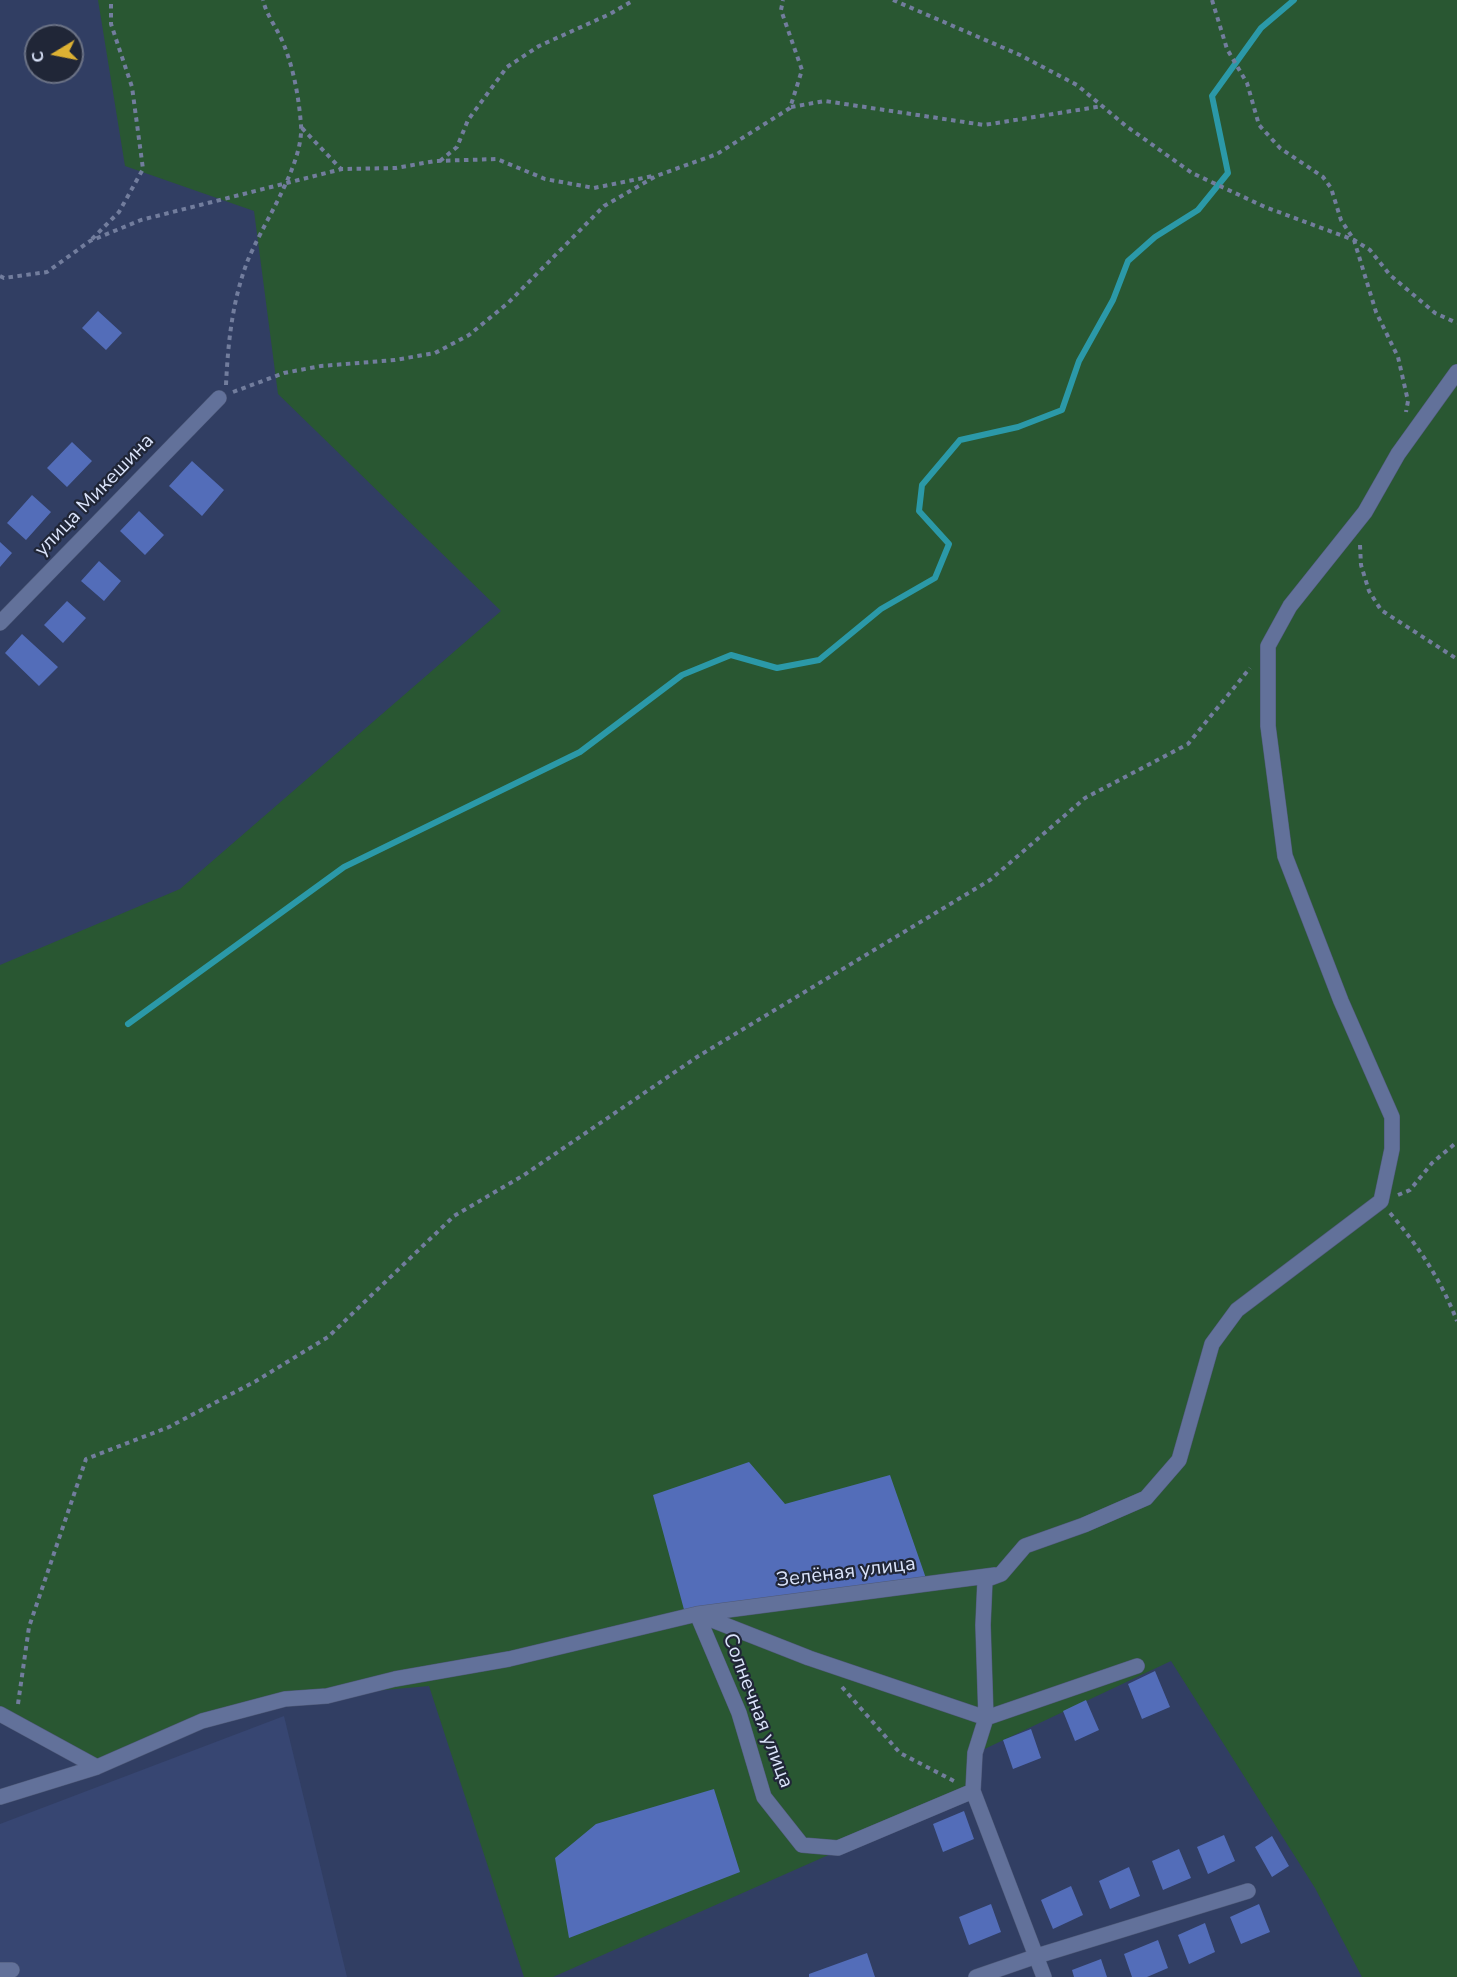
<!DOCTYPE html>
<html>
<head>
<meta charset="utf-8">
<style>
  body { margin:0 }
  #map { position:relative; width:1457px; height:1977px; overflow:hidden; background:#313e63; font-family:"Nunito Sans",sans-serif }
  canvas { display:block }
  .north { position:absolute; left:24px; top:24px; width:60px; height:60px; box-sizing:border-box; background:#202637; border:2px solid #6b7285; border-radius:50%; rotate:260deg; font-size:16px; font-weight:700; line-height:24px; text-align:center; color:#dbe4fb }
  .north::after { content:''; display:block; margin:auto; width:21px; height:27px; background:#ddb133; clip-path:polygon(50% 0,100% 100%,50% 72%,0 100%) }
</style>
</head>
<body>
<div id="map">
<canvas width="1457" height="1977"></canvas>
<div class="north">С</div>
</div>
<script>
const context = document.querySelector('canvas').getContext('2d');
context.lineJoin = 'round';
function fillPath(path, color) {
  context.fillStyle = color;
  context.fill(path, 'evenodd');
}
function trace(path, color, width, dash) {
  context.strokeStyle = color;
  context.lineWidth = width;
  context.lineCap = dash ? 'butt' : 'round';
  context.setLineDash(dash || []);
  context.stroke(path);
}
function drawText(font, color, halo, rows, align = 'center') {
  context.font = font + ' "Nunito Sans",sans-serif';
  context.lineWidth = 4.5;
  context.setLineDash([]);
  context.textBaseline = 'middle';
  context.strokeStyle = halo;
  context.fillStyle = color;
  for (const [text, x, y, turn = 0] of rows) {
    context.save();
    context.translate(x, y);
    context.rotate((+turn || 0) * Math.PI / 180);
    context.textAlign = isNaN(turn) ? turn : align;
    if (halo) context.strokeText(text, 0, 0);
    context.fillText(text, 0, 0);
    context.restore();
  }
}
fillPath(new Path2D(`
  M284,1716l63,261h-347v-153z`), '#374672');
fillPath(new Path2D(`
  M98,0h1359v1977h-95l-47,-89 -144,-227 -195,92 -3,38 -420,186h-29l-95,-291 -144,13 -83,22 -105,46 -97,-53v-749l180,-76 321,-278 -223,-217 -24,-183 -129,-45z`), '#295732');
trace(new Path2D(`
  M128,1024l216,-157 236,-115 102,-77 49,-20 46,13 42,-8 62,-51 54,-31 14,-34 -30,-33 3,-26 38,-45 58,-13 44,-17 17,-49 34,-61 15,-39 27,-24 43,-27 30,-37 -16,-77 49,-68 33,-28`), '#2b99a8', 6);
fillPath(new Path2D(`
  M98,311l24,22 -16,17 -24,-22z
  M72,442l20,19 -25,26 -20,-19z
  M192,461l32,29 -22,26 -33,-30z
  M32,495l19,17 -25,28 -19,-17z
  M139,511l25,24 -19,20 -25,-24z
  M0,542l12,11 -12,14z
  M99,561l22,20 -17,20 -23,-20z
  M67,601l19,17 -23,25 -19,-18z
  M22,634l36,33 -19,19 -34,-33z
  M749,1462l36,42 105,-29 38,109 -242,33 -33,-122z
  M1155,1671l15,36 -28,12 -14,-35z
  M1086,1700l13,30 -24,11 -12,-30z
  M1031,1729l10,29 -28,11 -10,-29z
  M714,1789l26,83 -171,66 -14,-80 41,-34z
  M964,1811l10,28 -31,13 -10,-28z
  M1224,1835l11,26 -27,13 -11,-27z
  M1272,1836l17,30 -17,11 -17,-30z
  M1179,1849l12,29 -28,12 -11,-29z
  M1129,1867l11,29 -30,13 -11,-28z
  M1071,1886l12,29 -30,14 -12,-29z
  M991,1904l10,28 -32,13 -10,-28z
  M1259,1904l11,28 -29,12 -11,-27z
  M1205,1923l10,29 -26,12 -11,-29z
  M1158,1940l10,28 -21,9h-15l-8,-23z
  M867,1953l8,24h-66v-3z
  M1101,1959l6,18h-33l-2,-7z`), '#536db9');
const minor = new Path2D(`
  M0,623l219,-225
  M0,1714l97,53
  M973,1791l-135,57 -36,-3 -38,-48 -25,-84 -42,-99 298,-39
  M0,1797l97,-30 105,-46 83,-22 42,-3 68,-17 114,-20 188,-45 112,44 177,60 -3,-93 2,-45 16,-6 24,-28 59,-21 62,-27 33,-38 33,-116 25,-34 144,-109 11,-52v-32l-51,-116 -56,-145 -17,-130v-80l22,-40 75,-94 33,-58 59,-82
  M0,1970h12
  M976,1977l61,-21 211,-65
  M1044,1977l-71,-186 2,-38 11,-35 151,-52`);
trace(minor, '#4f5a79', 16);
trace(new Path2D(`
  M893,0l127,55 57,30 49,41 66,47 73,34 89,33 16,10 20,25 45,38 22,10
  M1212,0l15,49 20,34 12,42 21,23 43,29 8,11 10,32 13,20 22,72 22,45 10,44 -2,11
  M791,107l34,-6 159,24 119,-19
  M302,128l39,41
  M440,161l17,-14 11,-27 39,-53 32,-21 71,-32 24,-14
  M92,239l27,-27 24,-43 -11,-82 -21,-63v-24
  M0,276l4,2 43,-6 43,-31 51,-21 201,-51 54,-1 39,-7 62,-2 48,20 49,9 59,-12
  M226,385c2,-42 6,-81 20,-120 14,-38 58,-99 55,-140 -2,-26 -7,-55 -17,-80 -6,-16 -17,-28 -21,-45
  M233,392l51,-19 37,-7 74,-6 40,-7 34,-18 39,-32 96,-97 52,-30 61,-22 73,-46 12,-38 -21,-60 2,-10
  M1360,545l1,20 8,26 12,19 76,49
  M1398,1195l12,-5 22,-27 25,-21
  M1390,1213c29,34 51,67 67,108
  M842,1687l58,66 54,28
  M18,1704l11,-77 57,-168 83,-32 87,-46 72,-44 126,-121 70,-41 173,-118 293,-177 95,-82 103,-54 62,-76`), '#727d9d', 4, [4.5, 4.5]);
trace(minor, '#62719a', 15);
drawText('20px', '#dbe4fb', '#202637', [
  ["улица Микешина",95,496,-46],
  ["Зелёная улица",846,1573,-7],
  ["Солнечная улица",757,1711,69]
]);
</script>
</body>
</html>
